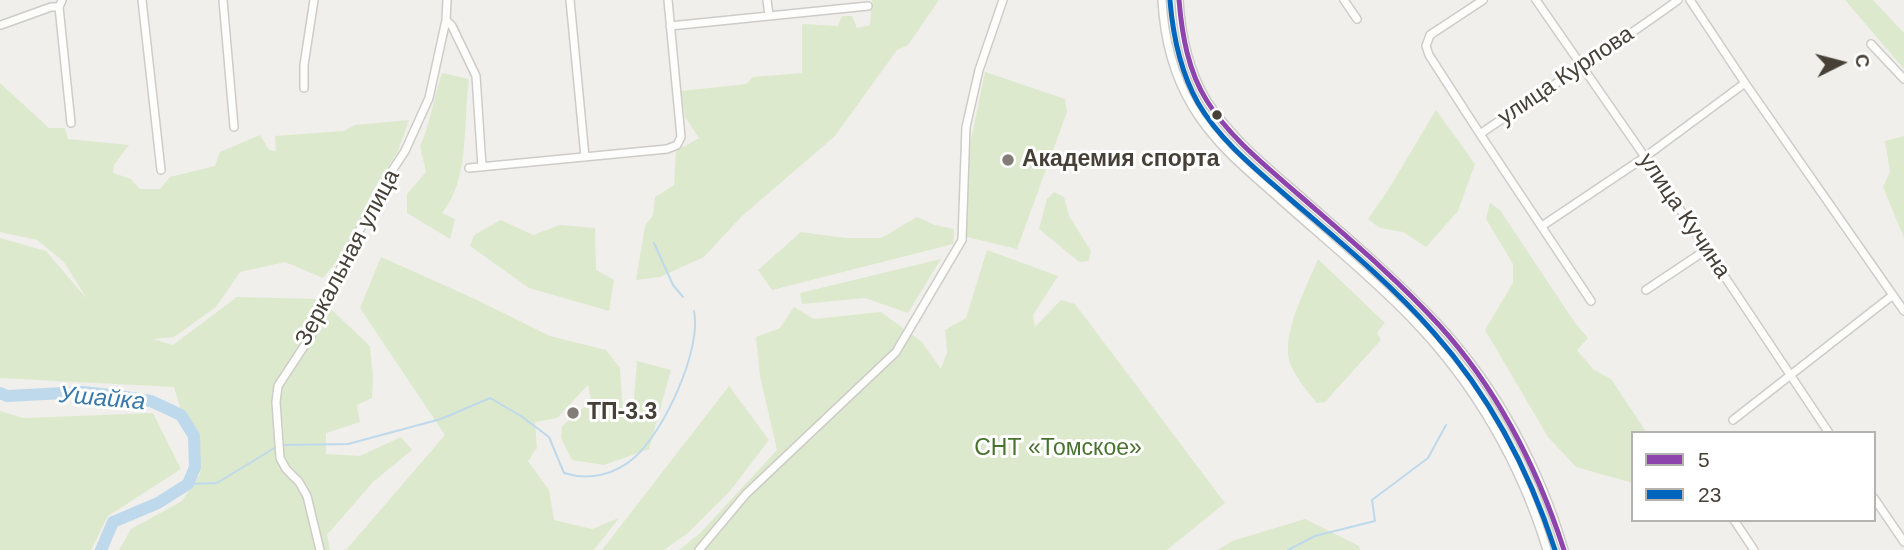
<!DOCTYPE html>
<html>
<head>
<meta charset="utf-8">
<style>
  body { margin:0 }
  #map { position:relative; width:1904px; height:550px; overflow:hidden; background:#f0efeb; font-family:Helvetica,sans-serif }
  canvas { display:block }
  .legend { position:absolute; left:1631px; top:431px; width:245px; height:91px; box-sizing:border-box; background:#fff; border:2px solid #b5b3af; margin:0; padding:9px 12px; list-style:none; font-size:21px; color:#464037 }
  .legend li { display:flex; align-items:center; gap:14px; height:35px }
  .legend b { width:35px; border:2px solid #b5b3af }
  .north { position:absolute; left:1806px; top:28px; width:70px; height:70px; -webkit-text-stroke:5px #fff; paint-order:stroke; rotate:84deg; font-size:19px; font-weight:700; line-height:28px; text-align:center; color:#464037 }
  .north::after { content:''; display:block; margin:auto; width:24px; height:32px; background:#464037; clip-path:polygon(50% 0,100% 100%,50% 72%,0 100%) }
</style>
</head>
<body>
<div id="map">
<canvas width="1904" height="550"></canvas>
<ul class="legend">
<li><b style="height:9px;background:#8e44ad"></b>5</li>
<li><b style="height:9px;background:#0065bd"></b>23</li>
</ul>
<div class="north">С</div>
</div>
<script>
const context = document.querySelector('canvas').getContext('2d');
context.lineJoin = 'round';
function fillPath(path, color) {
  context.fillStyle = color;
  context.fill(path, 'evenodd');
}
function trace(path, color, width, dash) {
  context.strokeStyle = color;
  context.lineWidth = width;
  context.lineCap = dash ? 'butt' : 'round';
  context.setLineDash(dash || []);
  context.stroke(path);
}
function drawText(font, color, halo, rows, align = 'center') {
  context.font = font + ' Helvetica,sans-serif';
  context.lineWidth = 6;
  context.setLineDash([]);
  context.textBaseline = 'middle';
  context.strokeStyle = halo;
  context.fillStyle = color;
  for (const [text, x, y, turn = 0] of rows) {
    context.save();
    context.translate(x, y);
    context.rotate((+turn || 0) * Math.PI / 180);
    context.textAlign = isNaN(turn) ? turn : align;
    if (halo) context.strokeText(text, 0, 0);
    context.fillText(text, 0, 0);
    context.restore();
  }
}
fillPath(new Path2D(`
  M872,0h67l-31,45 -11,5 -62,86 -94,81 -37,40 -44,20 -24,3 9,-54 8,-11 2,-18 19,-12 2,-34 23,-13 -14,-21 -4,-26 65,-7 7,-7 49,-4v-49l36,2 4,-10h10l5,12 13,-3z
  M1169,0h3l1,22 8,41 -3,-2 -5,-21z
  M1845,0h28l31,33v36z
  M985,72l80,27 2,13 -50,137 -50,-12 -2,-68z
  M442,73l27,6c-6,41 1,102 -27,134l13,6 -5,20 -43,-26v-19l19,-22 -6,-26c9,-18 15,-52 22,-73z
  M0,83l49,45h16l3,11 61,6 -15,20 -1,8 18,6 9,10h20l10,-12 45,-11 5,-14 40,-17 9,15 7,1 -1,-15 69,-5 11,-6 54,-5 -11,31 -25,40 -27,59 -23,28 -38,-16 -45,10 -24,35 -42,30 -21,2 20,6 64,-48 83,2 50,47 3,32 -1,20 -15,7 3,17 -34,11v21l34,2 41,-19 11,13 -39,32 -46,53 3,15h-211l12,-21 51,-28 18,-27 -26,-87 -174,-9v-140l46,13 41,48 -23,-37 -27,-22 -37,-8z
  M1436,110l39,54 -17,47 -32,36 -23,-15 -23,-4 -12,-9 22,-32z
  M1904,136v102l-21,-51 7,-15 -5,-31z
  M1236,147l154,137 30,29 33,40h-2l-63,-66 -147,-131 -8,-7z
  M1054,192l10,5 5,19 22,35 -2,10 -10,1 -40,-33 8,-30z
  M1490,203l10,7 75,113 13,15 -11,12 16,19 18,10 36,54h-14v50l-57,-16 -28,-30 -63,-107 28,-47v-19l-27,-45z
  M917,217l18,8 19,4 -1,15 -181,46 -14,-20 43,-38 44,6h36z
  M501,220l32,15 27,-10 35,3 1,42 18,10 -5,31 -80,-23 -59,-42 4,-11z
  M987,250l71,26 -25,39 2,11 -2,3 28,-29 14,4 150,199 -58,47h-488l21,-17 77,-83 -17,-74 -4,-39 24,-9 14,-21 20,12 67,-7 41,30 19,27 6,-17 -2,-22 21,-12z
  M381,257l94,42 75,37 56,14 14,18 3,45 9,11 5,-63 34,9 -22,79 -45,16 -32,-5 -11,-22 1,-12 29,-25 -3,-16 -31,33 -22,4 2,26 -9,13 21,29 5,30 38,9 27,-11 -25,32h-248l99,-115 -85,-127z
  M941,259l-33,54 -43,-15 -63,6 -2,-11z
  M1318,259l67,64 -8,10 4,7 -56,62 -8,1c-10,-12 -29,-34 -29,-51 -1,-29 19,-66 30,-93z
  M729,386l40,54 -39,51 -42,42 -24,17h-62z
  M1490,400c28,48 52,97 68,150h-4c-16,-53 -40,-100 -68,-147z
  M0,411l23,7 130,-5 28,56 -73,47 -17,34h-91z
  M1305,519l54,27 1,4h-142l14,-9z`), '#dde9cd');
trace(new Path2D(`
  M654,243l19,42 10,12
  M281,445l67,-1 93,-25 49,-21 31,18 28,21 15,36c25,8 51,2 71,-16 29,-26 67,-107 59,-146
  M188,484l29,-1 59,-36
  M1288,550l27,-14 60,-15 -3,-21 56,-42 18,-33`), '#bed9eb', 2);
trace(new Path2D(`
  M0,393l7,3 76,-4 36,4 32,5 30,14 13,21 1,31 -7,17 -30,19 -45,19 -12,28`), '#bed9eb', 12);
const minor = new Path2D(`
  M62,0l-3,7 12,116
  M142,0l19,170
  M223,0l11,127
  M570,0l15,157
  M767,0l2,15
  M1162,0c2,37 11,74 30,106 20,34 50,60 79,85 47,43 97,82 141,128 63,65 109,145 135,231
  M1179,0c2,35 10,71 28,101 26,40 65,70 100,101 46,40 91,79 132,123 58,63 101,143 125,225
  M1344,0l13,19
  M1483,0l-53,35 -4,11 3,9 51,79c66,-45 134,-87 198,-134
  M1536,0l109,157 184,276
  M1690,0l55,83 159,228
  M446,20l6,6 24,50 6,91
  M1,25l50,-18h8
  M670,26l198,-20
  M1871,44l33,35
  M304,88v-23l10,-65
  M1480,134l111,167
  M469,168l198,-19 10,-4 4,-8 -13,-137
  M1542,226l103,-69 100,-74
  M1646,290l60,-40
  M1733,420l160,-125
  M1874,498l30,44
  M1734,520l20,30
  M320,550l-13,-54 -8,-14 -13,-13 -6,-11 -4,-56 2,-16 34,-52 35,-80 39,-74 19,-29 24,-53 17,-78 1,-20
  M699,550l47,-56 150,-142 66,-112 4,-113 13,-57 24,-70`);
trace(minor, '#ceccc8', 10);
trace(minor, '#fdfdfc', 7);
trace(new Path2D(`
  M1179,0c3,35 9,71 28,101 23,37 60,66 92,94 48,42 97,83 140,130 59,65 98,142 125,225`), '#8e44ad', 5);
trace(new Path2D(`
  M1170,1c3,35 10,70 28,102 22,38 59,67 92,96 49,42 101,85 144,134 56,63 95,137 121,217`), '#0065bd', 5);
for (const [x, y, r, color] of [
  [1217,115,6,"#464037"],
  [1008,160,7,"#827d76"],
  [573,413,7,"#827d76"]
]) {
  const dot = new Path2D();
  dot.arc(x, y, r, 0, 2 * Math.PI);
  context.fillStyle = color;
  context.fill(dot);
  trace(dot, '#fff', 2.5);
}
drawText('23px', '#464037', '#fff', [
  ["улица Курлова",1566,76,-34],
  ["улица Кучина",1684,216,56],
  ["Зеркальная улица",348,258,-62]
]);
drawText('bold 23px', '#464037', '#fff', [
  ["Академия спорта",1022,160],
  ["ТП-3.3",587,413]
], 'left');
drawText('23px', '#48732e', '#fff', [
  ["СНТ «Томское»",1058,449]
]);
drawText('italic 24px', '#3879aa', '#fff', [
  ["Ушайка",102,399,5]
]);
</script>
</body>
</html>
